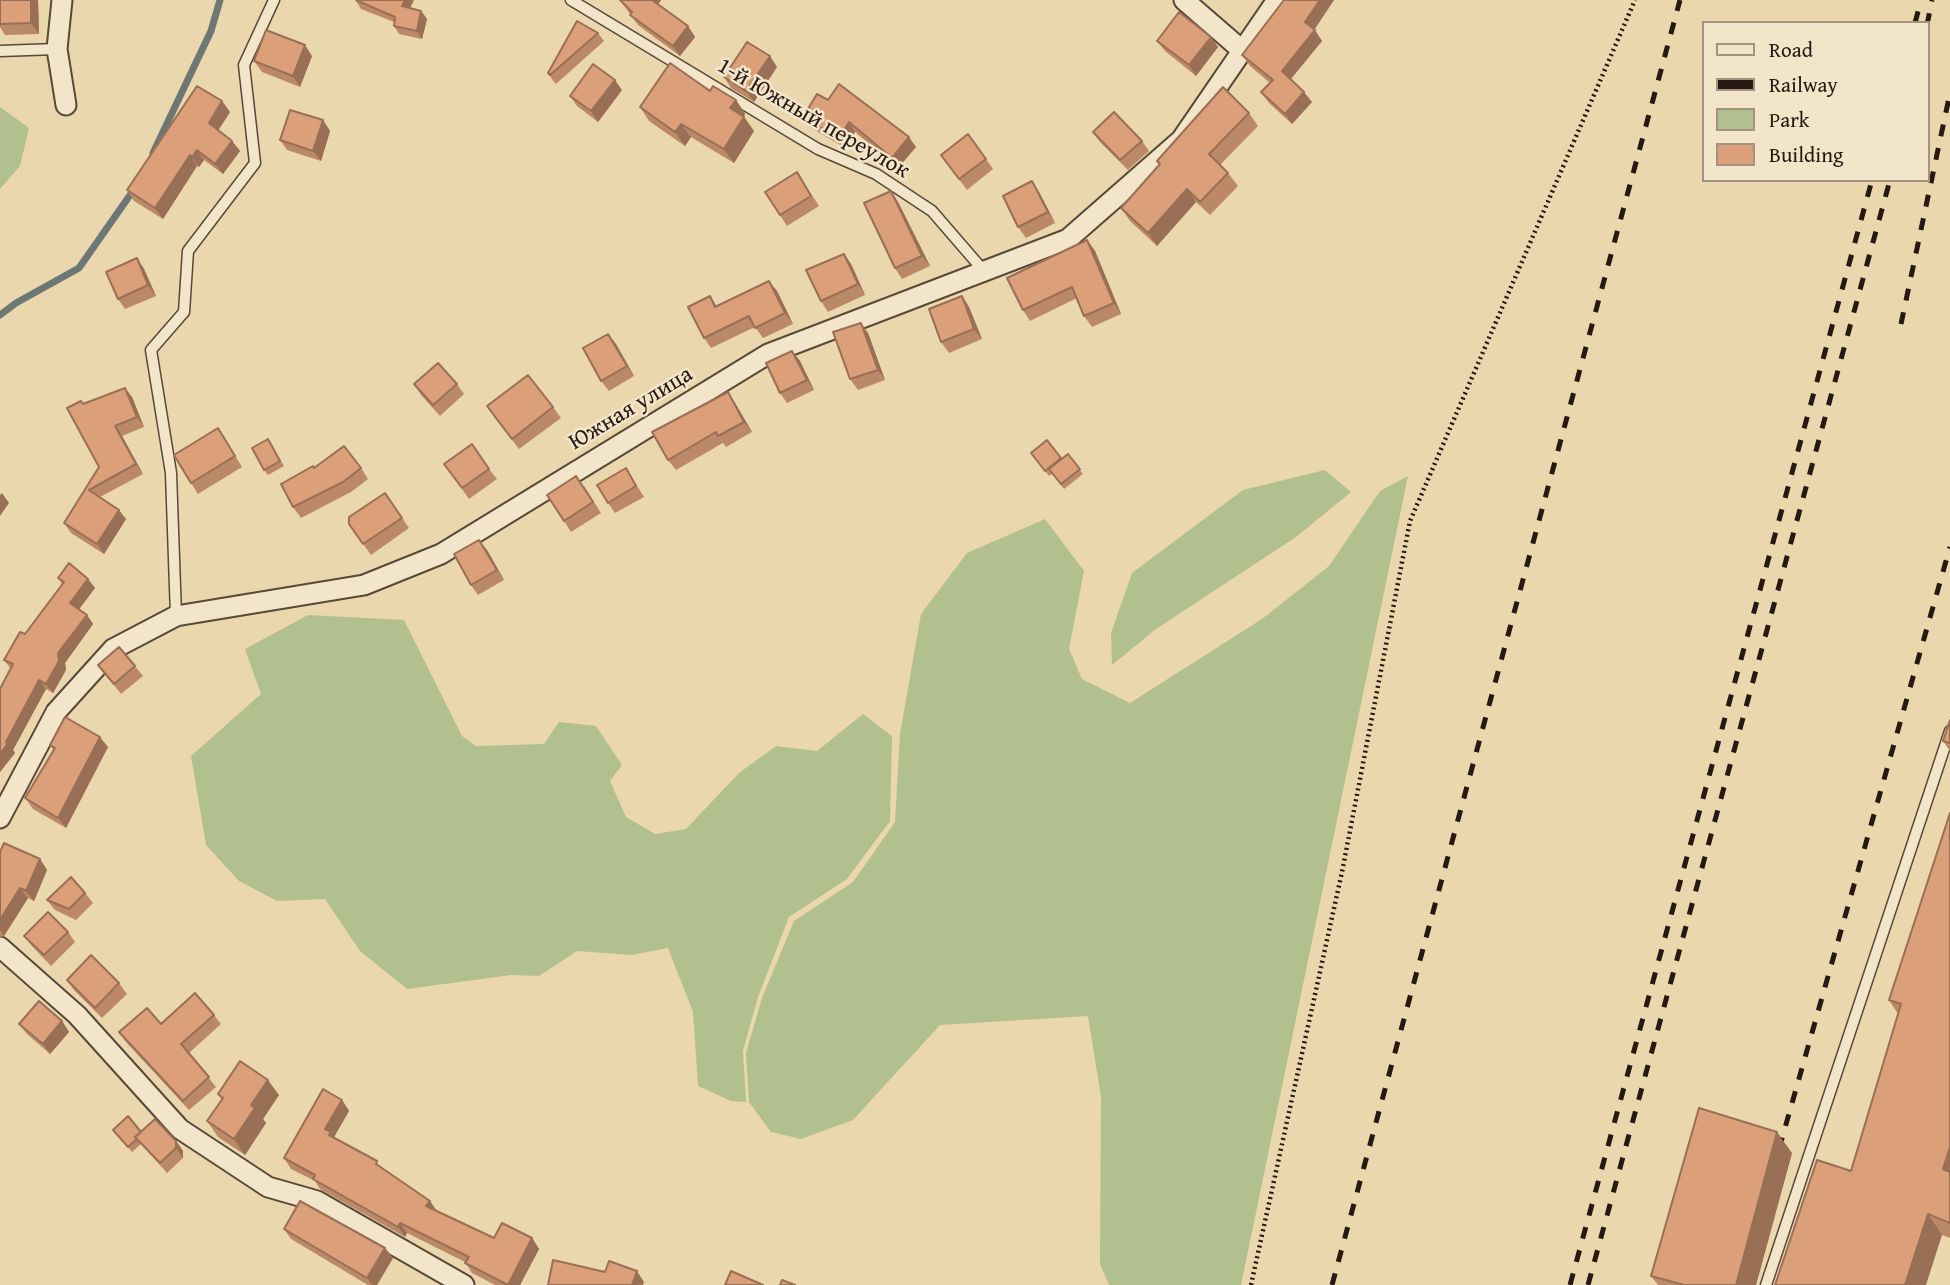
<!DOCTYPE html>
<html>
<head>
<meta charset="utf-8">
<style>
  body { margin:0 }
  #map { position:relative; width:1950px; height:1285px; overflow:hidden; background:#ebd7ad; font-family:"Gentium Book Plus",serif }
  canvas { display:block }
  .legend { position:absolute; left:1702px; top:21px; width:228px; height:161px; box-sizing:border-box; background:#f2e5ca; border:2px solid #a19380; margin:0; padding:9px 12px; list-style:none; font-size:21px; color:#271811 }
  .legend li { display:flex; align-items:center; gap:14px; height:35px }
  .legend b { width:35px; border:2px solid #a19380 }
</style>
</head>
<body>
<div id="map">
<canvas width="1950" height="1285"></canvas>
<ul class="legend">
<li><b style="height:9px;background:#f2e5ca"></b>Road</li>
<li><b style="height:9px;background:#271811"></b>Railway</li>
<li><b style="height:19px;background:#b2bf8e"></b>Park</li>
<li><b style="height:19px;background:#db9f79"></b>Building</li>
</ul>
</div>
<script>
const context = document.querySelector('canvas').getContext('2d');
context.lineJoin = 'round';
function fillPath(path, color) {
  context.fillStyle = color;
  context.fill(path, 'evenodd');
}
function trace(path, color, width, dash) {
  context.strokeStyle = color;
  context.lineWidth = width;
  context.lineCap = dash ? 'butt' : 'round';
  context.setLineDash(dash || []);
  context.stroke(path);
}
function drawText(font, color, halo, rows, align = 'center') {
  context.font = font + ' "Gentium Book Plus",serif';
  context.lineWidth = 5;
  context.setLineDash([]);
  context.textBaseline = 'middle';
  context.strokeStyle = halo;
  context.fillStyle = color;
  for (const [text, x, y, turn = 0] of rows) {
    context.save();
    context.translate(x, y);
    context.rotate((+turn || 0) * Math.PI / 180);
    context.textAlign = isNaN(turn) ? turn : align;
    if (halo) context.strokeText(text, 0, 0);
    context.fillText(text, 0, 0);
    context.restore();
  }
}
fillPath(new Path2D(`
  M0,107l29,21 -9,38 -20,23z
  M1325,470l26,22 -55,45 -140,92 -44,36 -1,-32 21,-60 111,-83z
  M1408,476l-167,809h-132l-9,-21 1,-167 -13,-81 -148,9 -87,95 -52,19 -30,-7 -22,-30 -3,-49 16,-55 32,-77 59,-39 42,-60 5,-88 21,-120 46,-61 78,-34 39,52 -15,78 13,30 48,24 132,-84 67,-53 51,-75z
  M308,615l96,5 58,116 14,10 68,-2 15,-22 37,4 26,39 -12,16 16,36 29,17 31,-5 53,-56 37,-27 41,5 46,-37 29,22 -2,85 -43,58 -58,38 -31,80 -15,54 3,51 -15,-1 -33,-15 -5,-74 -25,-64 -36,7 -55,-4 -38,25 -28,-1 -104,14 -47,-38 -35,-52 -48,2 -38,-20 -33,-36 -15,-89 70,-62 -16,-45z`), '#b2bf8e');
trace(new Path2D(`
  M153,153l58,-122 9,-31
  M0,315l16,-12 63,-35 56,-80`), '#6d7773', 7);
const lane = new Path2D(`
  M571,0l247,149 58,25 56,37 51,59
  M0,51l57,-2
  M176,616l-5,-143 -20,-123 33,-38 4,-61 67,-88 -11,-98 30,-65
  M1766,1285l184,-554`);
const street = new Path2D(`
  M62,0l-5,49 9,56
  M1184,0l60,52
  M0,818l56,-106 57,-63 63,-33 188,-31 77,-31 327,-200 300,-115 113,-99 96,-140
  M0,947l77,68 103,114 88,58 49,14 147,84`);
trace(lane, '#584838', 13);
trace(street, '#584838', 23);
trace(new Path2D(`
  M1251,1285l91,-413 68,-351 225,-521`), '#271811', 4.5, [2, 3.5]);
trace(lane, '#f2e5ca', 10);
trace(street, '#f2e5ca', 19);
trace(new Path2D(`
  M1915,23l6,-23
  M1927,25l5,-25
  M1901,324l49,-231
  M1779,1149l171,-602
  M1332,1285l348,-1285
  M1570,1285l302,-1105
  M1588,1285l302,-1105`), '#271811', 5, [12, 12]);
fillPath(new Path2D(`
  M0,0h38l1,34 -34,1 -5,-8z
  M620,0h41l-3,4 30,22 7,11 -15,19 -42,-31z
  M1334,0l-20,30 8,11 -31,38 21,23 -20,22 -23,-21 -8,-11 9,-9 -20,-17 -8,-11z
  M356,1l65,10 6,8 -5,20 -23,-5 -5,-8v-4l-33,-13z
  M598,33l6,8 -48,43 -2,-2 -6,-9z
  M1211,37l7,10 -22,29 -31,-25 -8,-10z
  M312,56l-12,31 -38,-15 -8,-11z
  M777,67l-23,35 -23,-14 -7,-11z
  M622,90l-24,32 -21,-16 -7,-10z
  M710,91l26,9 9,14 -1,3 10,14 -20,32 -43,-26 -6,9 -36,-25 -9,-14z
  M828,100l88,47 -18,21 -43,-36 -10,16 -35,-21 -7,-10z
  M222,101l8,11 -12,18 14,11 8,10 -17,23 -19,-14 -5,7 -2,-1 -34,53 -29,-18 -7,-11z
  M1249,113l9,13 -38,39 8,8 10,13 -28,29 -14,-13 -39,44 -27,-25 -9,-13 38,-43 -2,-4z
  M323,120l7,11 -9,30 -34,-11 -7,-10z
  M1093,132l49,9 7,10 -21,19 -28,-28z
  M941,155l45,4 7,10 -26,21z
  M797,172l22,34 -32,20 -7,-11z
  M1039,192l16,31 -29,15 -8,-11z
  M898,202l32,64 -28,13 -7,-11z
  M1087,240l8,11 26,63 -29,13 -8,-11 -7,-18 -47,23 -7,-11z
  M844,254l7,10 14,31 -37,17 -7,-11z
  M137,258l7,11 12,27 -31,13 -7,-10z
  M777,291l16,33 -30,14 -8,-11 -44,21 -7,-10 6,-42 7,10z
  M962,296l7,11 13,32 -33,14 -8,-11z
  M868,333l17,47 -27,10 -8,-11z
  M616,344l18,32 -25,15 -8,-10z
  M792,351l8,10 14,29 -27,13 -7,-10z
  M414,384h43l7,10 -24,22 -19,-21z
  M132,397l12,30 -22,9 21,38 -43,23 26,22 -22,35 -33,-21 -7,-10 35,-56 -15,-63z
  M735,403l17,29 -26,15 -3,-4 -47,27 -8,-10z
  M553,407l8,11 -42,31 -25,-32z
  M225,439l17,28 -44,27 -7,-11z
  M268,439l16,27 -16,9 -4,-5z
  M1031,453l31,6 6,-5 15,20 -19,15 -12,-15 -3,2z
  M444,464l45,5 8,10 -28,20z
  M315,468h46l7,11 -17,13 -50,26 -8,-11z
  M626,468l18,29 -29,16 -7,-10z
  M584,486l17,27 -30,19 -7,-11z
  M385,493l24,35 -38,27 -22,-31z
  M487,550l17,30 -26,15 -7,-10z
  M58,578l30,1 7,9 -16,21 8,6 6,9 -28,39 1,7 -13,23 -7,-4 -33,61 2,3 -15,19 11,-103 -7,-9 21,-26 37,-50z
  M98,665l37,1 8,10 -22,18z
  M1950,720v31l-7,-10z
  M50,745l58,2 -42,81 -33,-19 -8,-11 29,-47z
  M1950,813v425l-8,-3 -91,-64 47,-157 -9,-14z
  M0,852l40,7 7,11 -13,31 -6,-3 -24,38 -4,1z
  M85,893l8,10 -17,17 -21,-10 -8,-10z
  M68,932l7,10 -24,24 -19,-20 -8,-10z
  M67,980l52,3 8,11 -25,24 -28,-28z
  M214,1015l7,9 -32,29 27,34 -27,23 -63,-68 -7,-10z
  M62,1021l7,11 -19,22 -23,-20 -8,-10z
  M218,1094l61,1 -16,24 3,4 -21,32 -27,-18 -11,-16 15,-21z
  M342,1100l7,11 -15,26 47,31 56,43 57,27h38l7,11 -19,36h-25l-23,-12 -7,-11 -58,-29 -2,4 -85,-48 -5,-8 -24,-12 -7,-11z
  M113,1130l28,2 35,9 7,10v7l-16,15 -26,-29 -9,8z
  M1792,1153l-36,132h-98l-7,-9z
  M284,1229l101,19 8,10 -16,27h-9l-77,-46z`), '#bc8968');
fillPath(new Path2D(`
  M31,0h7l1,34 -8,-11z
  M405,0h9l-7,14 -5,-8z
  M651,0h10l-5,8z
  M1320,0h14l-22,33 3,-3 7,11 -33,40 -7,-10 23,-49z
  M421,11l6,8 -5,20 -5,-8z
  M688,26l7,11 -15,19 -7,-10z
  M1211,37l7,10 -22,29 -7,-11z
  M305,45l7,11 -12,31 -7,-11z
  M770,56l7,11 -23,35 -8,-11z
  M615,80l7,10 -24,32 -7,-11z
  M1304,92l8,10 -20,22 -7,-10z
  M736,100l9,14 -5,8 -10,-14z
  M222,101l8,11 -14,22 -7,-11z
  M744,117l10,14 -20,32 -10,-14z
  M323,120l7,11 -9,30 -8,-10z
  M849,122l6,10 -10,16 -6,-9z
  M681,124l10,13 -6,9 -10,-14z
  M909,137l7,10 -18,21 -6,-10z
  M232,141l8,10 -17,23 -8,-10z
  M197,150l7,10 -5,7 -7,-10z
  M190,155l7,11 -34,53 -8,-11z
  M1032,181l7,11 16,31 -7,-11z
  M1187,189l9,13 -39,44 -9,-13z
  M891,191l7,11 32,64 -8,-10z
  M1087,240l8,11 26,63 -7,-11z
  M844,254l7,10 14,31 -7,-11z
  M137,258l7,11 12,27 -8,-11z
  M769,281l8,10 16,33 -8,-11z
  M962,296l7,11 13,32 -8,-10z
  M861,323l7,10 17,47 -7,-10z
  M608,334l8,10 18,32 -7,-10z
  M792,351l8,10 14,29 -7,-10z
  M125,388l7,9 12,30 -7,-10z
  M728,392l7,11 17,29 -8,-10z
  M115,426l7,10 21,38 -7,-10z
  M2,493l7,10 -9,13v-21z
  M119,510l7,9 -22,35 -7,-10z
  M479,540l8,10 17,30 -7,-10z
  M88,579l7,9 -18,24 -7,-9z
  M87,615l6,9 -28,39 1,7 -13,23 -7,-9 12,-31z
  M39,680l7,9 -33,61 2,3 -15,19v-18z
  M100,737l8,10 -42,81 -8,-10z
  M40,859l7,11 -13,31 -8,-10z
  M20,888l8,10 -24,38 -4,-6v-10z
  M62,1021l7,11 -19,22 -7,-10z
  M268,1080l11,15 -16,24 3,4 -21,32 -11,-16 17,-34z
  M342,1100l7,11 -15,26 2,9 -11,-17z
  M1777,1132l15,21 -36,132h-20z
  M176,1141l7,10v7l-7,-10z
  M1950,1147v32l-7,-10z
  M430,1201l7,10 -11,-5z
  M1928,1214l14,21 -16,50h-21z
  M400,1223l7,10 -2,4 -7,-10z
  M532,1238l7,11 -19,36h-12z
  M385,1248l8,10 -16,27h-5l-5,-7z
  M637,1271l7,11 -1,3h-11z`), '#996f55');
const building = new Path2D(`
  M0,0h31v23l-31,1z
  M356,0h49l-3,6 19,5 -4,20 -23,-5 1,-9z
  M620,0h32l36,26 -15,20 -43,-31 2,-3z
  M1284,0h36l-15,22 10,8 -33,41 22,21 -19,22 -24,-22 12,-12 -31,-25z
  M1179,12l32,25 -22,28 -32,-24z
  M577,21l21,12 -48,42 -2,-2z
  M266,30l39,15 -12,31 -39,-15z
  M747,42l23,14 -24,35 -22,-14z
  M670,63l40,28 3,-5 23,14 -6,8 14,9 -20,32 -43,-25 -6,8 -35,-25z
  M593,64l22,16 -24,31 -21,-15z
  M839,84l70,53 -17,21 -43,-36 -10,17 -36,-22 14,-23 11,6z
  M197,86l25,15 -13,22 23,18 -17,23 -18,-14 -5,7 -2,-2 -35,53 -28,-18z
  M1223,87l26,26 -40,41 19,19 -28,29 -13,-13 -39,44 -27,-25 39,-44 -3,-3z
  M290,110l33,10 -10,31 -33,-11z
  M1114,112l28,29 -22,19 -27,-28z
  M968,134l18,25 -27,20 -18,-24z
  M797,172l14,24 -31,19 -15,-23z
  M1032,181l16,31 -30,15 -15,-31z
  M891,191l31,65 -27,12 -31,-65z
  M1087,240l27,63 -30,13 -12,-29 -49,23 -16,-32z
  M844,254l14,30 -37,17 -15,-31z
  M137,258l11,27 -30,14 -12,-27z
  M769,281l16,32 -30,15 -6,-12 -45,22 -16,-31 22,-11 5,11z
  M962,296l12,33 -33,13 -12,-33z
  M861,323l17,47 -28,9 -17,-47z
  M608,334l19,32 -26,15 -18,-33z
  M792,351l15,29 -27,13 -14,-30z
  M438,363l19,21 -24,21 -19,-21z
  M528,375l25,32 -41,32 -25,-33z
  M125,388l12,29 -22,9 21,38 -47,26 30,20 -22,34 -33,-21 35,-56 -32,-59 14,-7 2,3z
  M728,392l16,30 -26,14 -2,-4 -48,28 -16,-28z
  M218,428l17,28 -44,27 -17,-28z
  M268,439l12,22 -16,9 -12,-22z
  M1047,440l14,18 -16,13 -14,-18z
  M472,444l17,25 -27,19 -18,-24z
  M344,446l17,22 -18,14 -50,25 -12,-23 32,-18 1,2z
  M1068,454l12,15 -19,15 -12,-15z
  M626,468l10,18 -28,17 -11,-18z
  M576,476l17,26 -29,19 -17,-26z
  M385,493l17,25 -39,26 -14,-20v-7z
  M479,540l18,30 -26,15 -17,-31z
  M69,563l19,16 -18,24 17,12 -29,38 1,8 -13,23 -7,-4 -33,62 2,1 -8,11v-65l13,-25 -9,-4 16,-28 5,2 39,-52 -6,-4z
  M119,647l16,19 -21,18 -16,-19z
  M65,717l35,20 -42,81 -33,-20 30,-50 -5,-3z
  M1950,720v23l-7,-2z
  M1950,813v334l-7,22 7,3v51l-22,-9 -23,71h-130l42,-125 34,11 50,-167 -12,-4z
  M4,843l36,16 -14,32 -6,-3 -20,32v-68z
  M71,877l14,16 -16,16 -22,-9z
  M48,912l20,20 -24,23 -20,-19z
  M91,955l28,28 -24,25 -28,-28z
  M195,993l19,22 -33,29 28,33 -26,24 -64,-69 28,-24 14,16z
  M39,1001l23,20 -19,23 -24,-20z
  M240,1061l28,19 -17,25 4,3 -21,31 -27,-18 16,-23 -5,-4z
  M323,1089l19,11 -17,29 6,3 -2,3 48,26 -1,3 54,37 -4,5 68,32 8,-15 30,15 -24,47 -43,-22 4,-6 -69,-34 -2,4 -85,-48 2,-4 -31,-17z
  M1699,1108l78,24 -41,153h-52l-33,-9z
  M128,1116l13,16 -6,5 2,2 -9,8 -15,-17z
  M155,1119l21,22v7l-16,15 -25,-26z
  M300,1201l85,47 -18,30 -83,-49z
  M553,1260l52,12 4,-11 28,10 -5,14h-84z
  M731,1271l32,14h-38z
  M782,1280l13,5h-15z`);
fillPath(building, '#db9f79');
trace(building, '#996f55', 2);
drawText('23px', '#271811', '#f2e5ca', [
  ["1-й Южный переулок",813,119,30],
  ["Южная улица",631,409,-31]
]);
</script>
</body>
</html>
